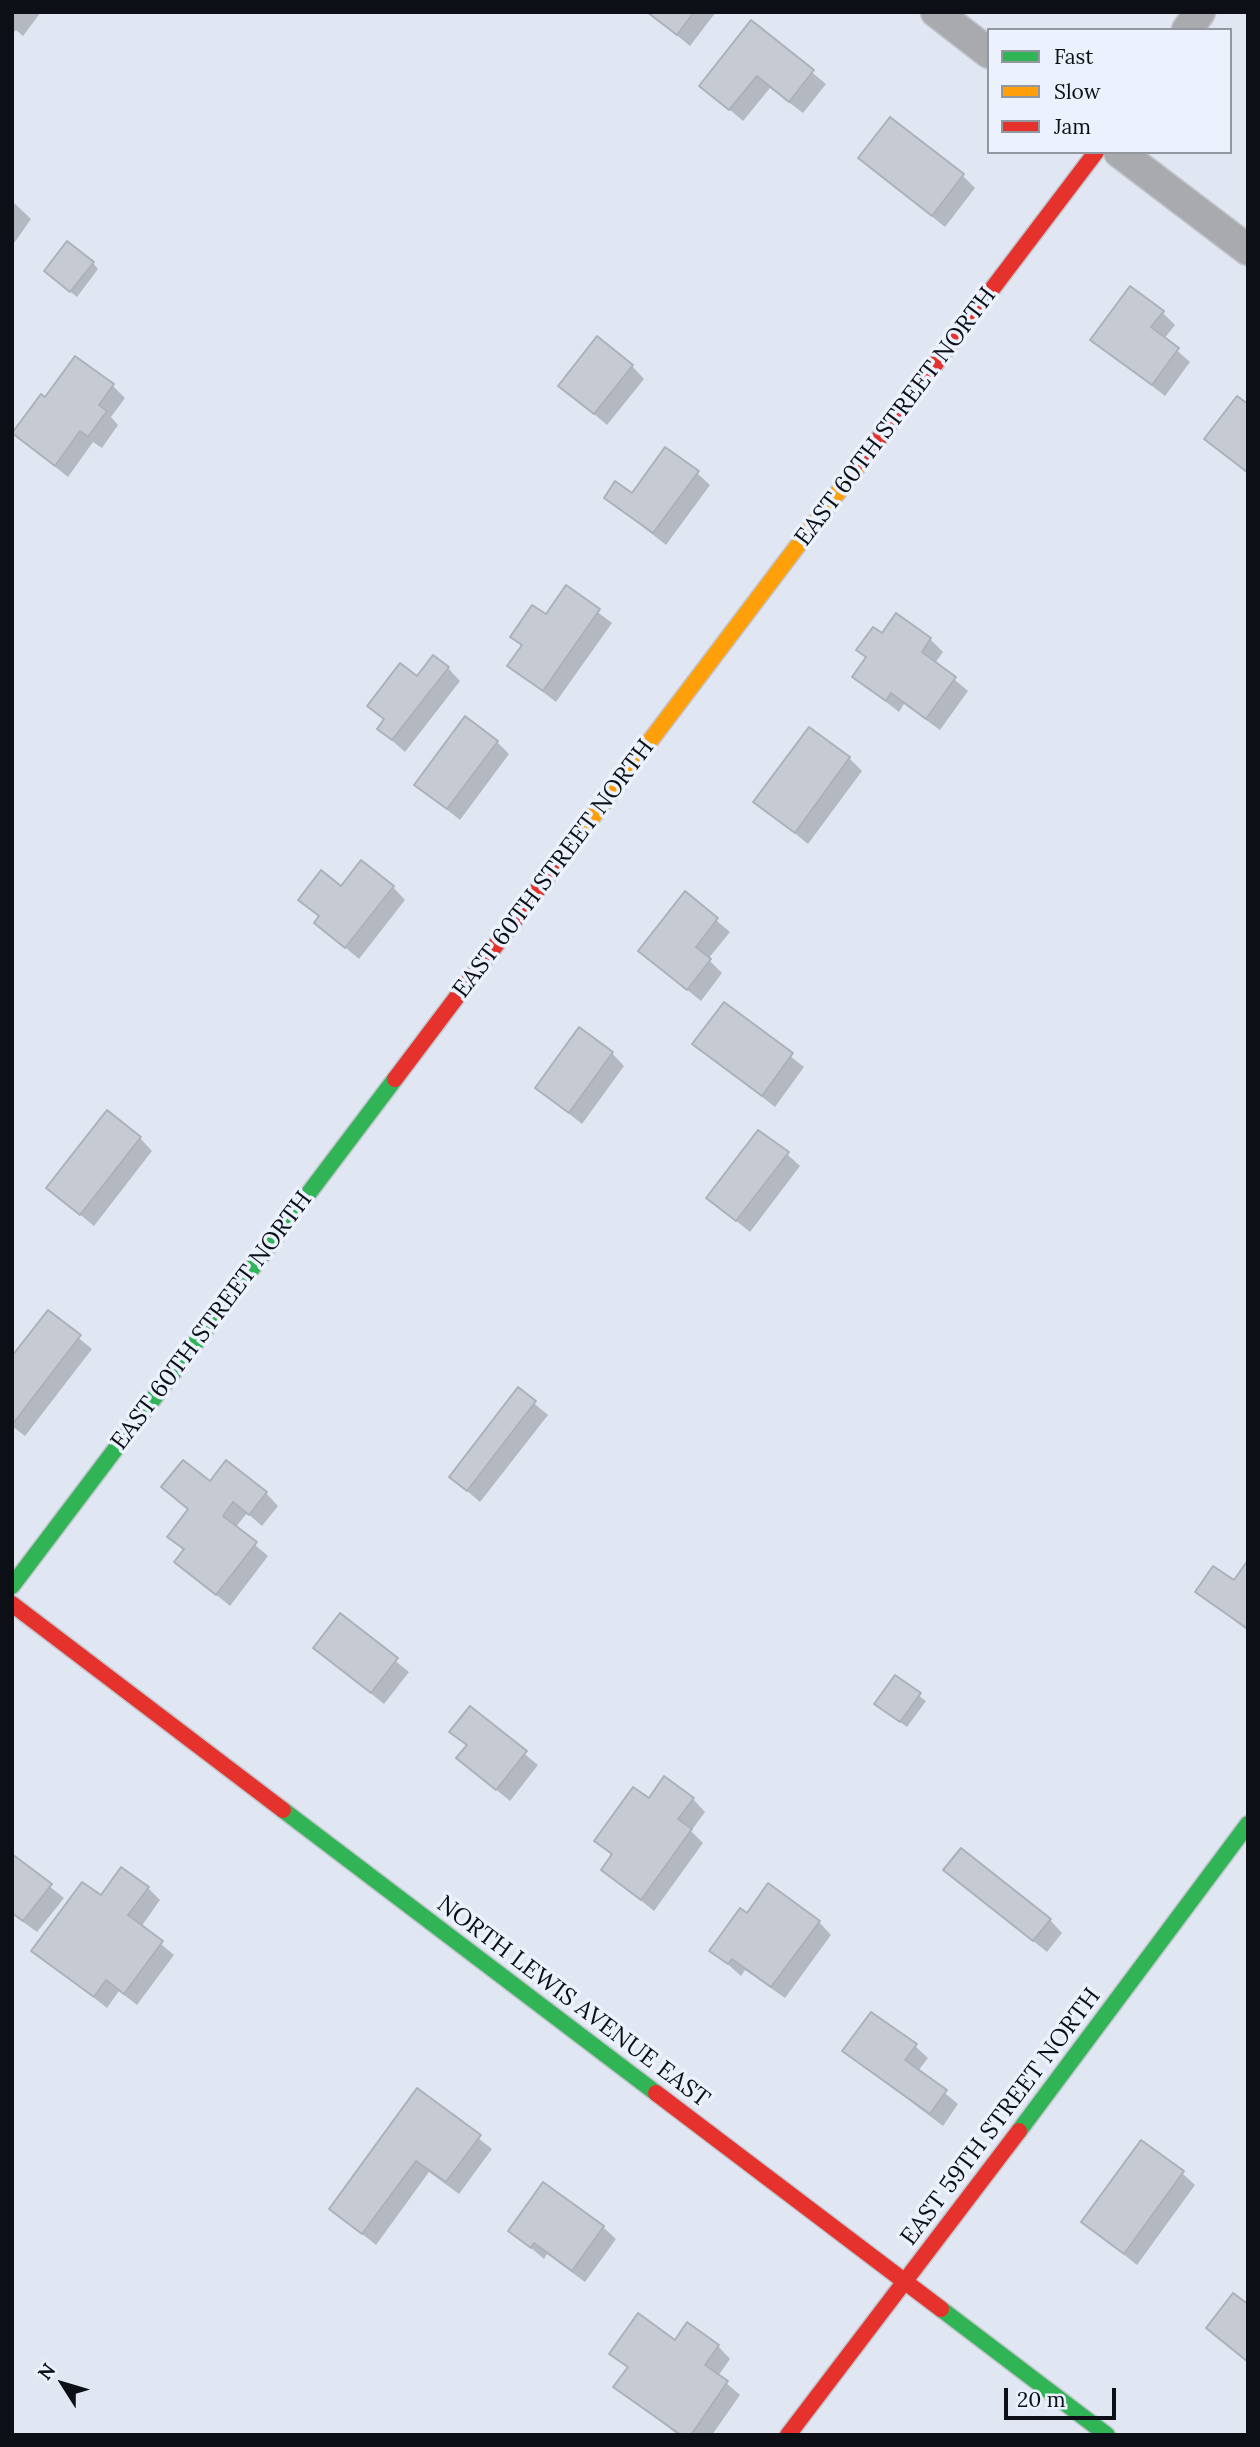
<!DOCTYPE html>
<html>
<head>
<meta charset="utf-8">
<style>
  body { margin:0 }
  #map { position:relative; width:1260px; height:2447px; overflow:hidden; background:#e1e7f2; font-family:Lora,serif }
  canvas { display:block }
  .frame { position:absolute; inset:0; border:14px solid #0c0f15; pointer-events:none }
  .legend { position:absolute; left:987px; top:28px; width:245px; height:126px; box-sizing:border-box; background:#ecf2fd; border:2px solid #9297a0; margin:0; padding:9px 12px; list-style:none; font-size:21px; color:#0c0f15 }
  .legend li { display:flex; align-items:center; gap:14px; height:35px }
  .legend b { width:35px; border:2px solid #9297a0 }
  .north { position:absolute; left:28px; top:2349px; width:70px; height:70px; -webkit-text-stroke:5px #ecf2fd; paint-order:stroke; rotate:307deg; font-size:19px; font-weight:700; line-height:28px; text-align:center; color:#0c0f15 }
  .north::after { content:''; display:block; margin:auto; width:24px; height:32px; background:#0c0f15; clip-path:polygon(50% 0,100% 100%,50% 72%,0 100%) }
  .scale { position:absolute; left:1004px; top:2388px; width:112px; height:32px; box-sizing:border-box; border:4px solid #0c0f15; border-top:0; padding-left:9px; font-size:21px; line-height:24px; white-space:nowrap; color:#0c0f15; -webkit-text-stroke:5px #ecf2fd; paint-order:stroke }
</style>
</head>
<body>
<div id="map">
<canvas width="1260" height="2447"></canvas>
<div class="frame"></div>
<ul class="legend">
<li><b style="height:9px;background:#30b455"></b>Fast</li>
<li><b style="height:9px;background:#ff9f0a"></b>Slow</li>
<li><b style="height:9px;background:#e5322d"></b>Jam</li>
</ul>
<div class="north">N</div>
<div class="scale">20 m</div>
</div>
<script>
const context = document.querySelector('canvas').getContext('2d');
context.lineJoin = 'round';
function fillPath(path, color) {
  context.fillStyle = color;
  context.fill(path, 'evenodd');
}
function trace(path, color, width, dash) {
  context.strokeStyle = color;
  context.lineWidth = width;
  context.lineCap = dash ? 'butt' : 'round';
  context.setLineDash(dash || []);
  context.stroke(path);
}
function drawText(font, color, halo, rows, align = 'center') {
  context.font = font + ' Lora,serif';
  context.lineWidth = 7;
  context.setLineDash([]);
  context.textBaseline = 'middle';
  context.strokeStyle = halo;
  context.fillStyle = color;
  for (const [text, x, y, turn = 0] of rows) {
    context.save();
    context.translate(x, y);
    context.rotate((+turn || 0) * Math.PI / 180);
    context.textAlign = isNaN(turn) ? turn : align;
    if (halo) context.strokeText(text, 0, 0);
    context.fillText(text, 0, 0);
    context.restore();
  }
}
fillPath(new Path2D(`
  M12,12h29l-18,24 -7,-6 -4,4z
  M648,12h68l-26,34z
  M751,22l75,62 -23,29 -33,-25 -27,33 -41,-35z
  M860,158l103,18 12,12 -30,39z
  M12,201l19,18 -19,27z
  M93,263l5,6 -21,28 -25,-20z
  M1162,312l13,13 -11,14 26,23 -25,34 -72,-56z
  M632,366l12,13 -37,46 -47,-40z
  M112,385l13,13 -14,19 7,8 -16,23 -9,-6 -25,35 -54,-43 32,-35z
  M1248,406v68l-42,-35z
  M697,473l13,12 -44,60 -60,-47 26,-3z
  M566,588l46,35 -56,79 -47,-36 14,-19 -11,-11 34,-20z
  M882,635l48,4 13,13 -8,11 33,28 -28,39 -36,-26 -5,8 -45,-35z
  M448,668l12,13 -55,71 -26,-23 6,-8 -15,-15 47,-28z
  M497,742l12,12 -49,66 -44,-35z
  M849,758l13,13 -54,73 -52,-42z
  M393,887l12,13 -46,59 -43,-36 4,-5 -20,-19 41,-11z
  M685,894l45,38 -22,27 14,14 -21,28 -61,-50z
  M724,1004l80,63 -29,40 -81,-63z
  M612,1053l12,13 -42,58 -45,-36z
  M140,1138l12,13 -58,75 -46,-38z
  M787,1154l13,12 -50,66 -42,-34z
  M48,1313l44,36 -67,87 -13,-10v-67z
  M518,1390l30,25 -68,87 -29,-25z
  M210,1483l56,10 12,13 -16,20 -15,-13 -12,15 33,28 -38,50 -54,-44 8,-11 -15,-14 20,-27 -26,-23z
  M1248,1563v68l-51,-39 37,-9z
  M340,1616l69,56 -25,32 -69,-56z
  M895,1678l31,23 -19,26 -25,-18z
  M470,1709l68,56 -28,36 -52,-43 10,-11 -16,-15z
  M693,1799l12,13 -14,19 12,12 -49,68 -51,-41 10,-14 -17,-15 53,-41z
  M12,1856l52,42 -27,34 -25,-18z
  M945,1870l105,50 12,13 -15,19z
  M148,1888l12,12 -19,27 33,28 -37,50 -18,-14 -12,17 -73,-57 67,-53z
  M747,1916l72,6 12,13 -46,63 -40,-28 -4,6 -29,-26z
  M915,2046l13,12 -10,13 40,33 -15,22 -99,-75z
  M417,2090l75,59 -33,45 -30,-22 -53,73 -45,-36z
  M1182,2173l13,12 -58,80 -54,-43z
  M603,2227l13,12 -31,43 -38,-28 -3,5 -34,-29z
  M718,2346l12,13 -12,17 22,19 -28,40h-34l-62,-48 13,-18 -18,-15z`), '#0003');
const building = new Path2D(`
  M647,12h47l-17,23z
  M751,20l63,50 -25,32 -32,-26 -28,34 -30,-24z
  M890,117l74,57 -32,42 -74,-58z
  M67,241l27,21 -24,30 -26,-21z
  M1130,286l34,25 -13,16 28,21 -27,37 -62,-45z
  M597,336l36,29 -39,49 -36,-28z
  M75,356l39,28 -15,21 8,6 -19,26 -8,-6 -25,35 -43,-33 29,-39 4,3z
  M1237,396l11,8 -1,68 -43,-33z
  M665,447l34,24 -46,62 -49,-35 11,-17 17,12z
  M566,585l34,24 -57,82 -36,-25 15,-21 -12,-8 22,-32 14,9z
  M896,613l35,25 -9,14 34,25 -30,42 -35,-26 -5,8 -34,-24 14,-20 -10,-7 17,-23 9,6z
  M433,655l16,12 -57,73 -15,-11 7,-10 -17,-13 33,-43 17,13z
  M465,716l33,25 -51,68 -33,-24z
  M809,727l41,30 -55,76 -42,-31z
  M361,860l33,26 -49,62 -31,-25 5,-7 -21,-16 23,-30 20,16z
  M685,891l33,27 -22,29 15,12 -24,31 -49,-39z
  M724,1002l69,51 -31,43 -70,-52z
  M579,1027l34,25 -44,61 -34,-25z
  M107,1110l34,27 -61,78 -34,-27z
  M758,1130l31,22 -53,69 -30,-23z
  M48,1310l33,25 -69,90v-69z
  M518,1387l18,14 -69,90 -18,-14z
  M183,1460l27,21 16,-21 41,32 -18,23 -16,-13 -10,14 34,26 -41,53 -42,-33 10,-13 -17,-12 21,-28 -27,-22z
  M1248,1560v69l-53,-37 18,-26 21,14z
  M340,1613l58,45 -27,35 -58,-45z
  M895,1675l26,18 -21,29 -26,-18z
  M470,1706l57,45 -31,39 -40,-32 11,-13 -18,-13z
  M664,1776l30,22 -16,21 14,10 -51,71 -40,-30 11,-16 -18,-13 39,-54 16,11z
  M961,1848l90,71 -18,22 -90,-71z
  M12,1854l40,30 -29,37 -11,-8z
  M121,1867l28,20 -21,28 35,26 -39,53 -18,-14 -12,17 -63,-46 51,-69 19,13z
  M768,1883l52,38 -49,66 -39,-28 -4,5 -19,-13 31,-43 7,5z
  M871,2012l46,32 -12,16 42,30 -17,24 -88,-63z
  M417,2088l64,47 -35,47 -30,-21 -54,73 -33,-25z
  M1141,2140l43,31 -60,83 -43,-32z
  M543,2182l61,44 -32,45 -38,-28 -3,5 -23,-17z
  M1233,2293l15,11v58l-42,-34z
  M638,2313l37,27 12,-18 32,23 -14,20 23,16 -37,54h-10l-68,-48 15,-20 -19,-13z`);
fillPath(building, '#c6cad3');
trace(building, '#acb0b8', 2);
const street = new Path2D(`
  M936,12l53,41
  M1187,30l13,-18
  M1119,152l129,98`);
const fast = new Path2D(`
  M12,1586l383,-507
  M283,1810l373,283
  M1019,2131l229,-307
  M941,2309l166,126`);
const slow = new Path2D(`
  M557,864l304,-402`);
const jam = new Path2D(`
  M861,462l235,-310
  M395,1079l162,-215
  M12,1604l271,206
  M656,2093l285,216
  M788,2435l231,-304`);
trace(street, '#c1c5cd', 33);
trace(fast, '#c1c5cd', 19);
trace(slow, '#c1c5cd', 19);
trace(jam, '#c1c5cd', 19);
trace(street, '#a8aaae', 30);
trace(fast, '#30b455', 16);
trace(slow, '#ff9f0a', 16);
trace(jam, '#e5322d', 16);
drawText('24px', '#0c0f15', '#ecf2fd', [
  ["EAST 60TH STREET NORTH",896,417,-53],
  ["EAST 60TH STREET NORTH",554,869,-53],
  ["EAST 60TH STREET NORTH",212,1321,-53],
  ["NORTH LEWIS AVENUE EAST",573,2002,37],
  ["EAST 59TH STREET NORTH",1001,2117,-53]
]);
</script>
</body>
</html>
